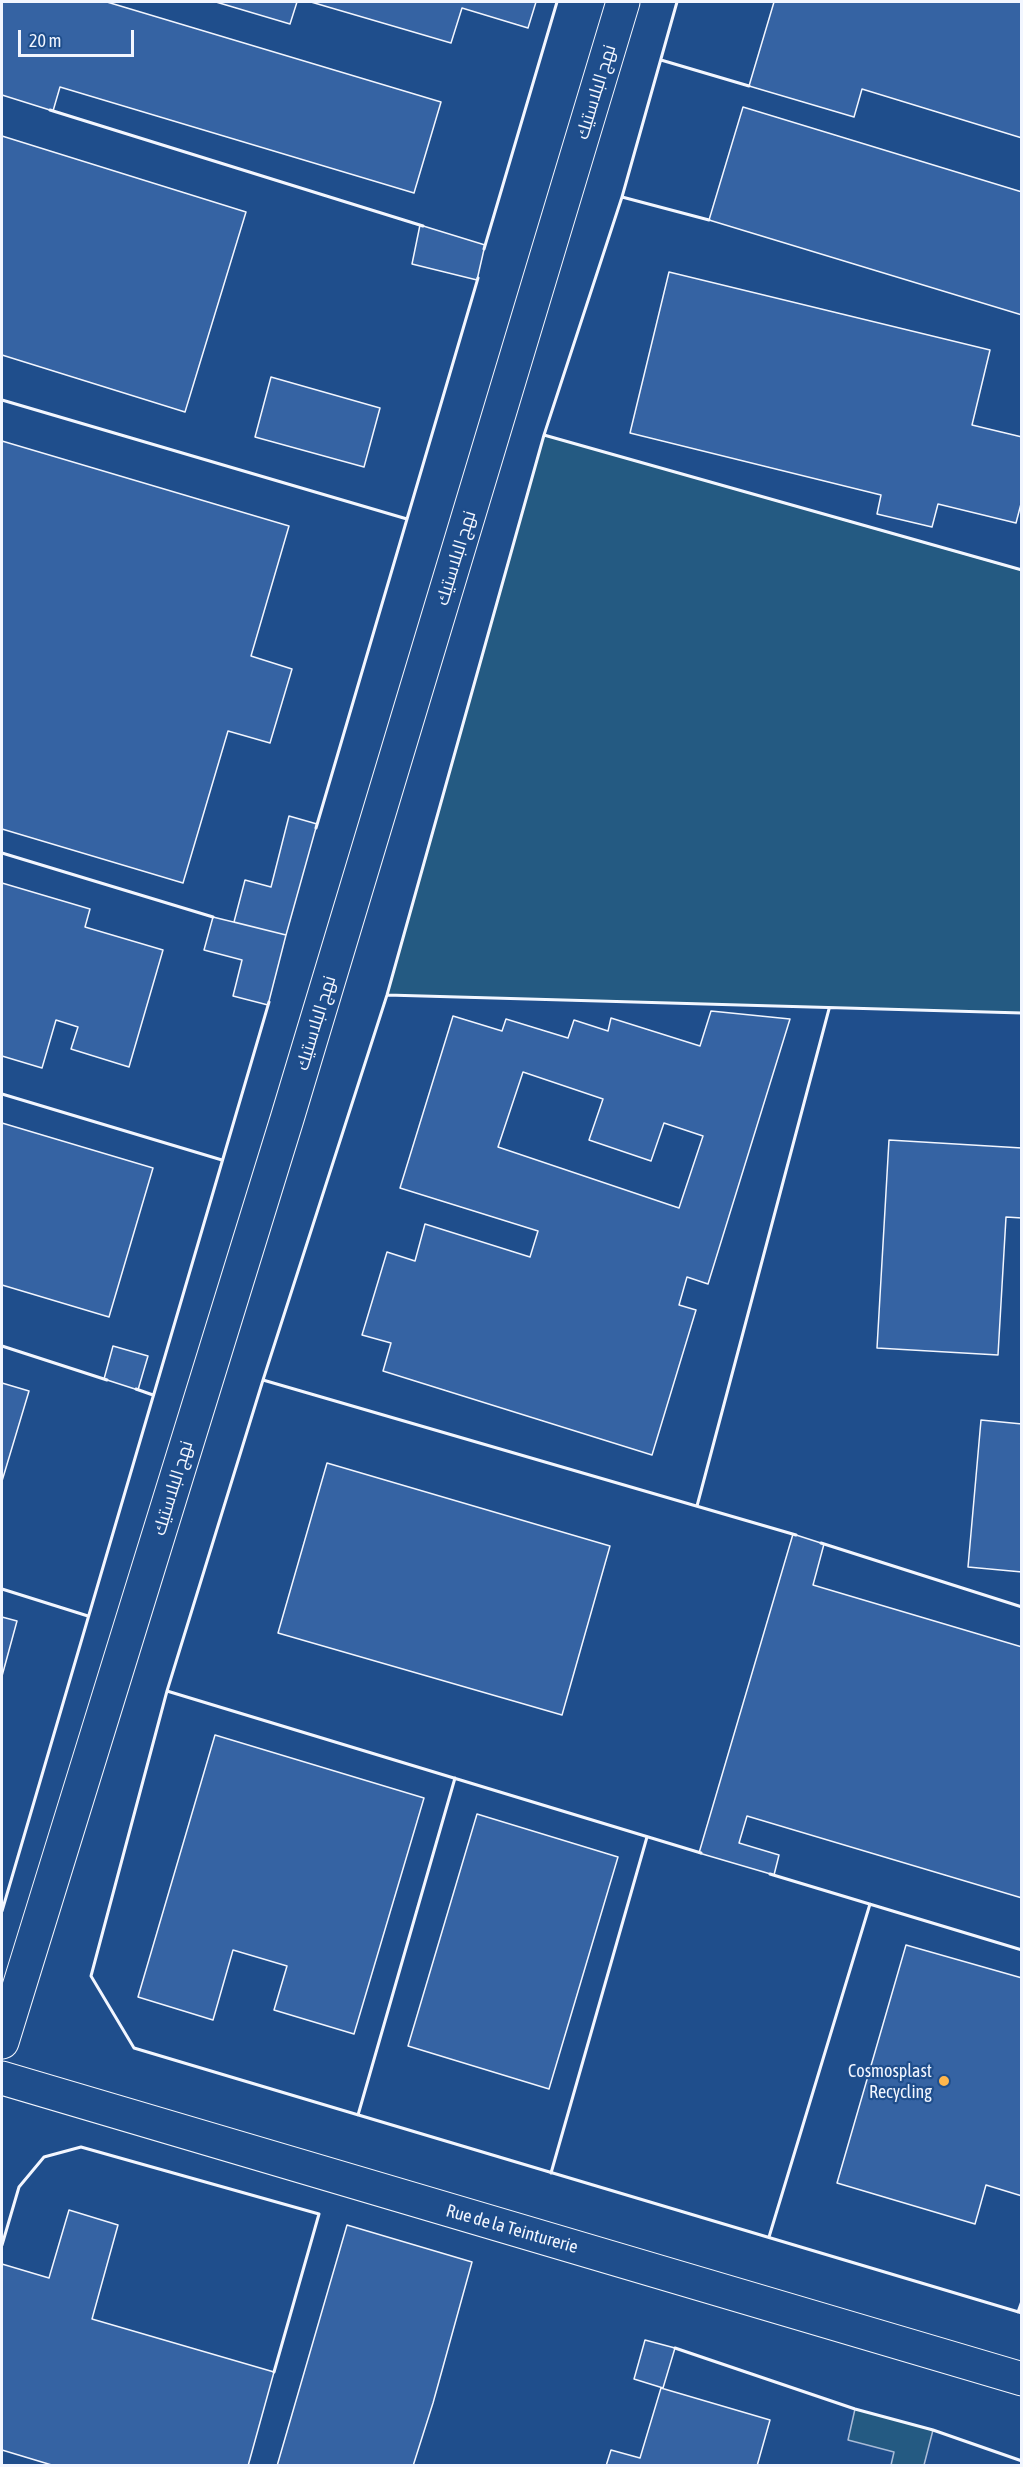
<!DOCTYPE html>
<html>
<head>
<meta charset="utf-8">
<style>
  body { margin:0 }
  #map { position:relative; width:1023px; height:2467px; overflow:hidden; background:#1f4e8c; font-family:"Asap Condensed",sans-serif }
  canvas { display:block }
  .frame { position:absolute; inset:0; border:3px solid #f2f6ff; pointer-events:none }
  .scale { position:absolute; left:18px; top:30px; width:116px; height:27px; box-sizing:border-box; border:3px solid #f2f6ff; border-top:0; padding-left:8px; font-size:18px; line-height:21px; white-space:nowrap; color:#f2f6ff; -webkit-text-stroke:4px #1f4e8c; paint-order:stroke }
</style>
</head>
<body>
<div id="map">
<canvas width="1023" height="2467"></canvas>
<div class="frame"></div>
<div class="scale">20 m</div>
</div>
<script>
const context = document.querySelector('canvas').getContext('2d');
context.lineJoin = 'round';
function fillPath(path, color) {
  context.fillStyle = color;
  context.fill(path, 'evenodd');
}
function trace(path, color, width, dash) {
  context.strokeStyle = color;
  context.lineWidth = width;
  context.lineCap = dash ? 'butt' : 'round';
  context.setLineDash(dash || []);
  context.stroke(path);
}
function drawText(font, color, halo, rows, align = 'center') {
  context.font = font + ' "Asap Condensed",Cairo,sans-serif';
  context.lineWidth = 4.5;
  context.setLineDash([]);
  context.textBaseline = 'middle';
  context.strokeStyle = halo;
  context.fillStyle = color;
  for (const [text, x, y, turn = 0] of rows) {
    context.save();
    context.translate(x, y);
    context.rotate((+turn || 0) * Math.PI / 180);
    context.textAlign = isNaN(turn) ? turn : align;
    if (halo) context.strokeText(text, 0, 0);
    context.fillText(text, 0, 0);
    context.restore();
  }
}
const green = new Path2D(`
  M544,435l477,135v443l-634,-18z
  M855,2409l78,21 -9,35h-33l3,-13 -46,-12z`);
fillPath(green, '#245a82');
trace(green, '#a8bbd7', 1.5);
const building = new Path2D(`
  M2,2h105l334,100 -27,91 -354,-106 -7,24 -51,-16z
  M216,2h81l-7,22z
  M311,2h225l-8,26 -66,-20 -11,35z
  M774,2h248v136l-160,-49 -8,28 -105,-31z
  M743,107l279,85v123l-313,-95z
  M2,136l244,76 -61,200 -183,-57z
  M420,225l65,20 -8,35 -65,-16z
  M669,272l321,78 -18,75 50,12v63l-6,23 -78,-19 -6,23 -55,-13 4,-19 -251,-62z
  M271,377l109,31 -16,59 -109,-30z
  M2,441l287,85 -38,130 41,13 -22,74 -42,-12 -45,152 -181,-54z
  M289,816l28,8 -31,111 -52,-13 11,-42 26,7z
  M2,883l88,26 -5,18 78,23 -34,117 -58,-18 7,-22 -22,-7 -14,48 -40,-12z
  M213,917l73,18 -18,70 -35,-9 9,-36 -38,-10z
  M711,1011l79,8 -82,265 -21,-7 -8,28 17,5 -44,145 -269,-84 8,-28 -29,-8 25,-83 28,9 10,-37 105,33 8,-26 -138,-43 53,-172 49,15 4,-12 62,19 6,-18 34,11 3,-13 89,28zM523,1072l80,27 -14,41 62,21 13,-38 39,13 -24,72 -181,-61z
  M2,1123l151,45 -44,149 -107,-32z
  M889,1140l133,8v70l-16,-1 -8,138 -121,-7z
  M113,1346l35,10 -10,34 -34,-11z
  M2,1383l27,8 -27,90z
  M981,1420l41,4v148l-54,-5z
  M327,1463l283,83 -48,169 -284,-82z
  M793,1534l31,10 -11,41 209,62v251l-275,-82 -8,27 40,12 -5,20 -75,-22z
  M2,1617l15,4 -15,55z
  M215,1735l209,63 -70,236 -80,-24 13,-44 -54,-16 -20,70 -75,-23z
  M477,1814l141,43 -69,232 -141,-43z
  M906,1945l116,33v218l-36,-11 -11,39 -138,-41z
  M69,2210l49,15 -26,94 182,53 -26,94h-193l-53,-16v-186l47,14z
  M347,2225l125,37 -39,141 -20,63h-136z
  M645,2340l30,8 -12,40 -29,-9z
  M661,2388l109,32 -13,46h-151l5,-16 29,8z`);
fillPath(building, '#3563a3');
trace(building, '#f2f6ff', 1.5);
const street = new Path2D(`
  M2,2042l285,-923 336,-1117
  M2,2078l1020,301`);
trace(street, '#f2f6ff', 35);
trace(street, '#1f4e8c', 33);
trace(new Path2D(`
  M677,2l-55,195 -78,238 -157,560 -124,385 -96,311 -76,285 43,72 888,265
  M661,60l88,26
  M50,110l373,116
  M622,197l87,23
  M484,249l73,-247
  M2,400l405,119
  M544,435l478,135
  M316,828l162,-550
  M2,853l211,64
  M387,995l635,18
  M2,1094l220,66
  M2,1346l105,34
  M263,1380l533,155
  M136,1389l17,6
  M697,1506l132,-497
  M821,1543l201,64
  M2,1589l86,27
  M167,1691l534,162
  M770,1874l252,76
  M2,1911l267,-909
  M358,2115l97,-337
  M551,2173l96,-336
  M769,2237l101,-333
  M2,2245l17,-58 25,-30 37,-10 238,67 -45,158
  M1018,2312l4,-11
  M675,2348l180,61 78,21 89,31`), '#f2f6ff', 3);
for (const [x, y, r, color] of [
  [944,2081,6,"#ffb74d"]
]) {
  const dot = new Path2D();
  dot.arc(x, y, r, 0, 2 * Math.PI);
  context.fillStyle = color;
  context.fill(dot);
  trace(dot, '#1f4e8c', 2);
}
drawText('18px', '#f2f6ff', '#1f4e8c', [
  ["نهج البلاستيك",596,92,-73],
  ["نهج البلاستيك",456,558,-73],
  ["نهج البلاستيك",316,1023,-73],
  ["نهج البلاستيك",173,1488,-73],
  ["Rue de la Teinturerie",512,2229,16]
]);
drawText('18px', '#f2f6ff', '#1f4e8c', [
  ["Cosmosplast",932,2071],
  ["Recycling",932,2092]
], 'right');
</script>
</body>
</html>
